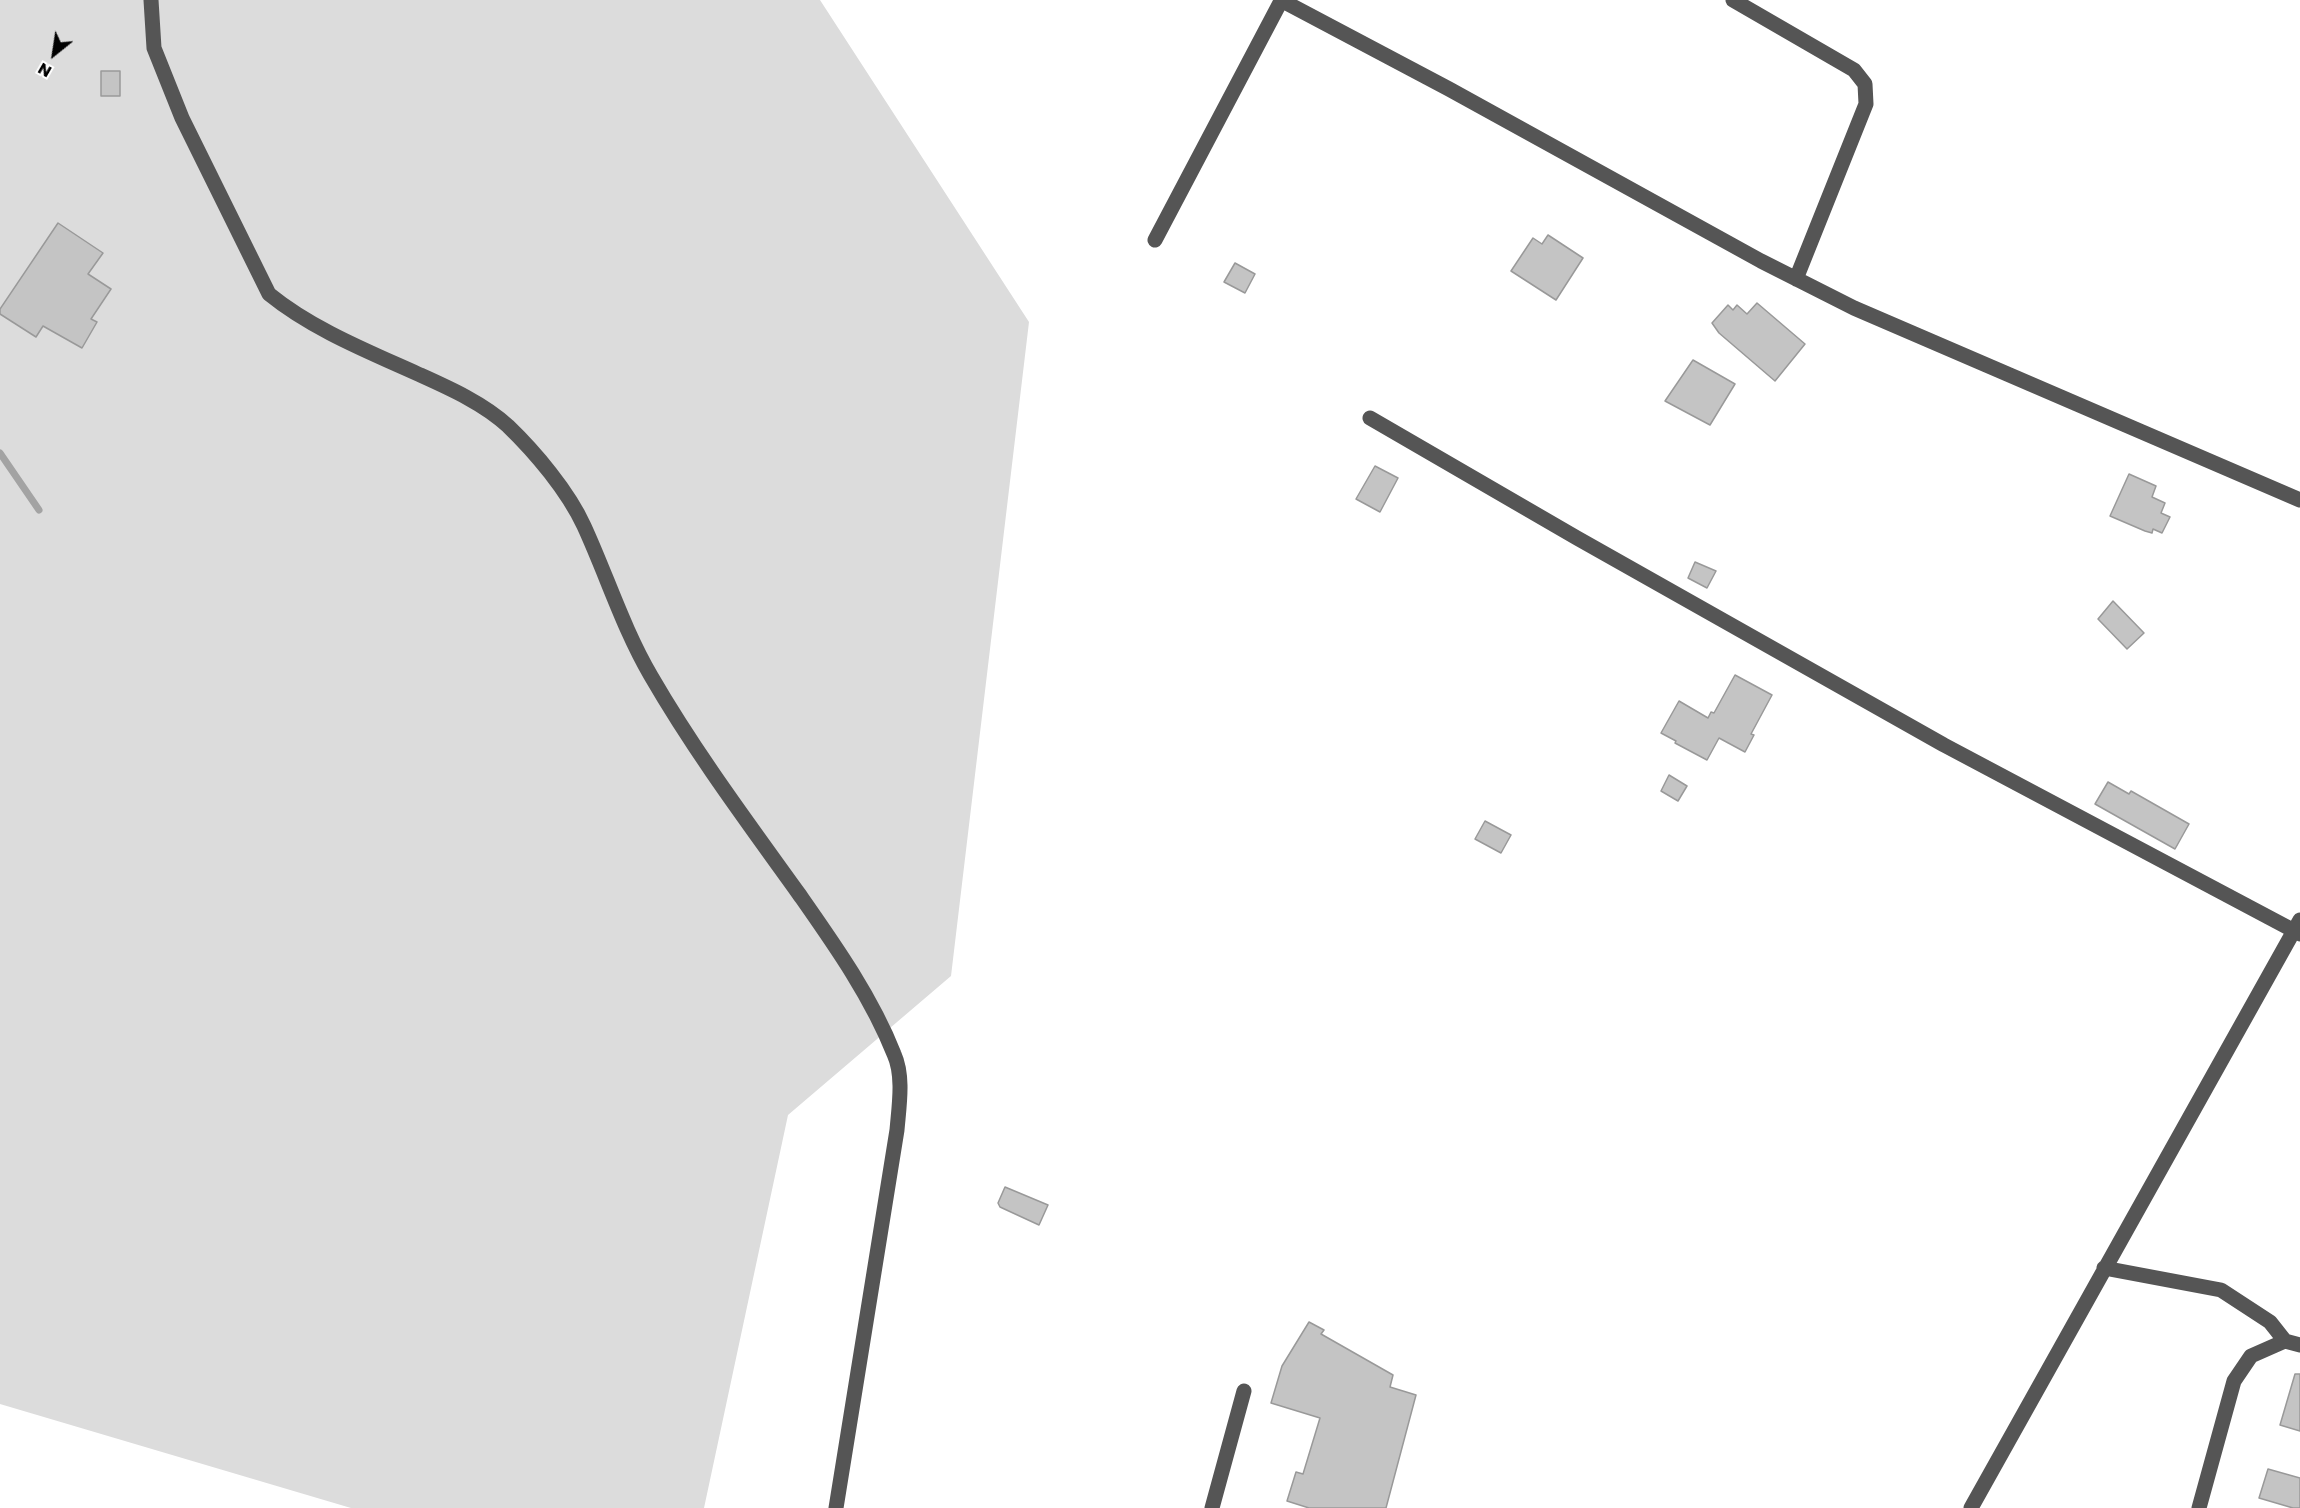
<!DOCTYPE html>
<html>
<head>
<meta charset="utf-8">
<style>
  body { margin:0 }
  #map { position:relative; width:2300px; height:1508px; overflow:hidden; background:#fff; font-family:Poppins,sans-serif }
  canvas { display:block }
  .north { position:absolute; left:24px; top:24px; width:60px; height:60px; -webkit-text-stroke:4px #fff; paint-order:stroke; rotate:210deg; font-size:16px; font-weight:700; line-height:24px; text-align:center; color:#000 }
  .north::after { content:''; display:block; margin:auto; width:21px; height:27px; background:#000; clip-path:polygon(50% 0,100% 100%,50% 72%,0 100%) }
</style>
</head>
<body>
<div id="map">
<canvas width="2300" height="1508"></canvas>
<div class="north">N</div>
</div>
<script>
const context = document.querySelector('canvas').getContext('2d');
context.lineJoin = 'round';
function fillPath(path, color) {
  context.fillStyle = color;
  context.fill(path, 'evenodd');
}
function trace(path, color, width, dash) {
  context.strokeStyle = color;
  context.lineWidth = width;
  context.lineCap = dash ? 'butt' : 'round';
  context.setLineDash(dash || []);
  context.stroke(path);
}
fillPath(new Path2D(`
  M0,0h820l209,322 -78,654 -163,139 -84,393h-353l-351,-104z`), '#dcdcdc');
trace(new Path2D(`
  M0,453l39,57`), '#a3a3a3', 7);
const building = new Path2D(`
  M101,71h19v25h-19z
  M58,223l45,30 -15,21 23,15 -20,30 6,3 -15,26 -39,-22 -7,11 -36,-23v-5z
  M1548,235l35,23 -27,42 -45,-29 22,-33 9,6z
  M1235,263l20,11 -10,19 -21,-11z
  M1757,303l48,41 -30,37 -56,-48 -7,-10 16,-18 5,5 4,-5 10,9z
  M1693,360l42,24 -25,41 -45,-24z
  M1375,466l23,12 -18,34 -24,-13z
  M2129,474l27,12 -4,11 13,6 -4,10 9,4 -8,16 -9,-4 -1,4 -7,-2 -35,-15z
  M1695,562l21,9 -9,17 -19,-10z
  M2113,601l31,32 -17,16 -29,-30z
  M1735,675l37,20 -21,39 3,1 -9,17 -26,-14 -12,22 -32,-17 1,-2 -15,-8 18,-32 29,17 3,-6 3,1z
  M1669,775l18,11 -9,15 -17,-10z
  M2108,782l21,12 2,-3 58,33 -14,25 -80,-45z
  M1485,821l26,14 -10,18 -26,-14z
  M1005,1187l43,18 -9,20 -39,-18 -2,-4z
  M1309,1322l15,8 -3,4 72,41 -3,12 26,8 -30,113h-77l-22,-7 9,-29 7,2 17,-56 -49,-15 11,-37z
  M2295,1374h5v57l-20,-6z
  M2268,1469l32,9v30h-7l-34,-10z`);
fillPath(building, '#c4c4c4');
trace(building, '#999', 1.5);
trace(new Path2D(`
  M151,0l3,48 28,70 87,176c43,35 98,57 149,80 31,14 65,29 90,52 27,26 60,65 76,100 23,50 39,102 67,150 44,76 97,147 148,218 35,50 72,102 95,160 10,22 5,52 3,76l-61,378
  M1281,0l168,89 312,172 93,47 446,192
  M1733,0l121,70 11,14 1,20 -70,175
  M1155,240l126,-239
  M1370,418l207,120 367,207 356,189
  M2104,1268l117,22 49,32 15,19
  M1212,1508l32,-117
  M1971,1508l329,-588
  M2199,1508l35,-127 17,-25 34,-15 15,4`), '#555', 15);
</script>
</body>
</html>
